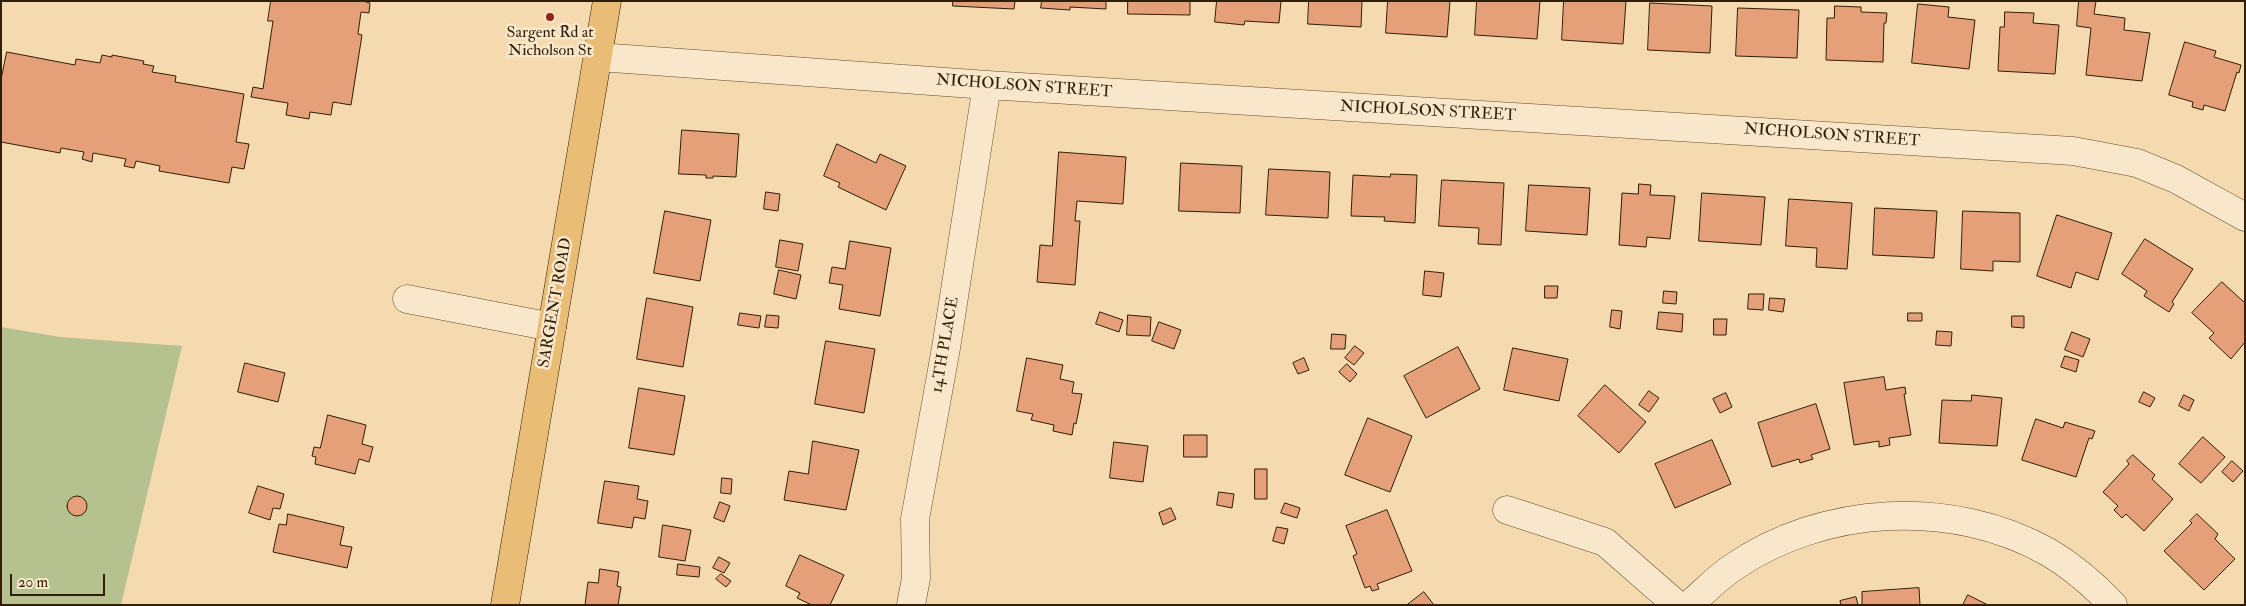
<!DOCTYPE html>
<html>
<head>
<meta charset="utf-8">
<style>
  body { margin:0 }
  #map { position:relative; width:2246px; height:606px; overflow:hidden; background:#f4daae; font-family:"IM FELL Double Pica",serif }
  canvas { display:block }
  .frame { position:absolute; inset:0; border:2px solid #301e06; pointer-events:none }
  .scale { position:absolute; left:10px; top:574px; width:95px; height:22px; box-sizing:border-box; border:2px solid #301e06; border-top:0; padding-left:6px; font-size:15px; line-height:18px; white-space:nowrap; color:#301e06; -webkit-text-stroke:4px #f8e7ca; paint-order:stroke }
</style>
</head>
<body>
<div id="map">
<canvas width="2246" height="606"></canvas>
<div class="frame"></div>
<div class="scale">20 m</div>
</div>
<script>
const context = document.querySelector('canvas').getContext('2d');
context.lineJoin = 'round';
function fillPath(path, color) {
  context.fillStyle = color;
  context.fill(path, 'evenodd');
}
function trace(path, color, width, dash) {
  context.strokeStyle = color;
  context.lineWidth = width;
  context.lineCap = dash ? 'butt' : 'round';
  context.setLineDash(dash || []);
  context.stroke(path);
}
function drawText(font, color, halo, rows, align = 'center') {
  context.font = font + ' "IM FELL Double Pica",serif';
  context.lineWidth = 5;
  context.setLineDash([]);
  context.textBaseline = 'middle';
  context.strokeStyle = halo;
  context.fillStyle = color;
  for (const [text, x, y, turn = 0] of rows) {
    context.save();
    context.translate(x, y);
    context.rotate((+turn || 0) * Math.PI / 180);
    context.textAlign = isNaN(turn) ? turn : align;
    if (halo) context.strokeText(text, 0, 0);
    context.fillText(text, 0, 0);
    context.restore();
  }
}
fillPath(new Path2D(`
  M1,327l59,10 122,9 -61,259h-120z`), '#b5c18f');
const building = new Path2D(`
  M271,1h92l7,2 -1,10 -8,-1 -3,22 4,1 -11,70 -18,-3 -2,13 -21,-3 -1,7 -23,-4 2,-12 -37,-6 2,-10 10,2 10,-68h-5z
  M953,1h62l-1,8 -61,-3z
  M1042,1h64v8l-36,-2v3l-29,-2z
  M1128,1h62v14l-62,-1z
  M1217,1h64l-2,22 -34,-2 -1,4 -29,-3z
  M1309,1h53l-1,26 -53,-3z
  M1388,1h62l-3,36 -61,-4z
  M1477,1h63l-3,38 -62,-4z
  M1564,1h62l-3,43 -61,-4z
  M2079,1h17l-2,13 31,4 -1,12 26,3 -8,48 -56,-6 5,-47 -14,-2z
  M1650,3l62,3 -2,47 -62,-3z
  M1918,4l31,3 -1,10 27,3 -6,49 -57,-6z
  M1835,6l26,1v5l26,1 -1,10h-2l-1,39 -57,-2 1,-42h7z
  M1738,8l61,2 -2,48 -61,-2z
  M2005,12l29,1 -1,10 26,2 -4,49 -57,-3 2,-44h4z
  M2185,42l31,9 -2,6 27,8 -2,8 -2,-1 -12,39 -21,-6 -1,5 -11,-3 1,-5 -24,-7z
  M7,52l68,13 1,-6 24,4 2,-8 10,2v-2l32,6 -1,3 11,2 -2,6 24,4 -1,6 69,12 -8,48 13,2 -5,25 -12,-2 -3,16 -70,-12 1,-5 -24,-5 -2,7 -10,-2 2,-7 -33,-6 -1,9 -10,-3 2,-7 -23,-4 -1,5 -59,-11v-62z
  M682,130l57,4 -3,43 -23,-1v2h-7v-3l-27,-1z
  M837,144l39,19 4,-9 26,12 -20,44 -48,-23 2,-4 -16,-7z
  M1059,152l67,5 -3,47 -46,-3 -2,20h5l-5,64 -38,-3 3,-37 12,1z
  M1181,163l61,3 -2,47 -61,-2z
  M1269,169l61,3 -2,46 -62,-3z
  M1391,174l26,1 -2,48 -31,-2 1,-4 -34,-1 2,-41 37,2z
  M1442,180l62,3 -3,62 -23,-1 1,-16 -40,-2z
  M1639,184l12,1 -1,10 25,1 -5,43 -23,-2 -1,10 -27,-2 3,-52 16,1z
  M1529,185l61,3 -3,47 -61,-4z
  M766,192l14,2 -2,17 -14,-2z
  M1702,193l63,4 -4,48 -62,-4z
  M1789,199l63,4 -5,66 -31,-2 1,-19 -31,-2z
  M1875,208l62,3 -3,47 -61,-3z
  M665,211l46,9 -11,61 -46,-8z
  M1963,211l57,2v49l-27,-1v10l-32,-2z
  M2057,215l55,18 -14,47 -22,-8 -5,16 -34,-12z
  M2145,239l48,30 -21,33 2,2 -5,8 -25,-16 3,-5 -25,-17z
  M780,240l23,4 -5,27 -22,-4z
  M850,241l41,7 -11,68 -41,-7 4,-24 -14,-2 3,-16 13,2z
  M779,270l22,5 -5,24 -22,-5z
  M1425,271l19,2 -3,24 -18,-2z
  M2222,282l23,21v39l-14,17 -22,-21 5,-5 -22,-20z
  M1545,286h13l-1,12h-12z
  M1664,291l13,1 -1,12 -13,-1z
  M1749,294h15l-1,16 -15,-1z
  M647,298l46,9 -10,60 -46,-8z
  M1770,298l15,1 -2,13 -14,-2z
  M1612,310l10,1 -2,18 -10,-2z
  M1100,312l23,8 -4,12 -23,-8z
  M1659,312l24,2 -1,18 -25,-3z
  M740,313l21,3 -2,12 -21,-3z
  M1908,313h14v8h-14z
  M767,315l12,1 -1,12 -13,-1z
  M1128,315l23,2 -1,19 -23,-1z
  M2012,316h12v12l-12,-1z
  M1714,319h13l-1,16h-12z
  M1159,322l22,8 -7,19 -22,-8z
  M1937,331l15,1 -1,14 -15,-1z
  M2072,332l18,7 -7,18 -18,-7z
  M1332,334l14,1 -1,14h-14z
  M826,341l49,8 -11,64 -49,-9z
  M1355,346l9,7 -10,12 -9,-7z
  M1458,347l22,42 -54,29 -22,-42z
  M1513,348l55,11 -9,42 -55,-11z
  M2065,356l14,4 -3,12 -15,-5z
  M1027,358l36,7 -3,14 14,3 -2,11 10,1 -6,30 -2,-1 -2,12 -19,-4 1,-6 -23,-5 2,-6 -16,-3z
  M1304,358l5,12 -11,4 -5,-11z
  M245,363l40,10 -7,29 -40,-10z
  M1347,364l10,10 -7,8 -11,-10z
  M1884,377l2,13 19,-3 1,7h-2l7,41 -22,3 1,7 -11,2v-6l-25,4 -10,-62z
  M1605,385l41,37 -27,31 -41,-37z
  M639,388l46,8 -11,59 -45,-7z
  M1649,391l10,7 -10,14 -10,-7z
  M2144,392l11,6 -5,9 -11,-5z
  M1726,393l6,14 -12,6 -7,-14z
  M1972,395l30,3 -5,48 -58,-3 3,-43 29,1z
  M2184,395l10,5 -5,11 -10,-5z
  M1816,404l14,45 -19,6 2,4 -13,4 -1,-4 -27,8 -14,-44z
  M328,415l38,10 -4,19 11,3 -4,15 -10,-3 -4,15 -40,-10 1,-7 -4,-1 2,-9 6,1z
  M1368,418l44,18 -22,56 -45,-17z
  M2036,419l27,9 2,-6 30,9 -3,8 -3,-1 -13,39 -54,-17z
  M1184,435h23v22h-23z
  M2203,437l22,20 -24,26 -22,-19z
  M1712,440l19,44 -56,24 -20,-44z
  M813,441l46,9 -13,60 -62,-10 5,-29 19,3z
  M1114,442l34,4 -5,36 -33,-4z
  M2133,455l22,20 -3,4 21,20 -29,32 -18,-17 -4,4 -8,-8 4,-4 -15,-14 26,-28 -2,-3z
  M2232,461l11,10 -10,11 -11,-10z
  M1255,469h12v30h-12z
  M722,478l10,1 -1,15 -10,-1z
  M605,481l34,5 -2,13 11,2 -3,18 -11,-2 -2,11 -34,-5z
  M258,486l26,8 -4,15 -7,-1 -3,12 -21,-7z
  M1219,492l15,2 -2,14 -15,-3z
  M67 506a10 10 0 1 1 20 0a10 10 0 1 1-20 0Z
  M720,502l10,4 -6,16 -10,-4z
  M1285,503l15,5 -3,10 -16,-5z
  M1171,508l5,11 -13,6 -4,-12z
  M1387,510l25,61 -35,13 2,5 -7,2 -2,-5 -5,2 -12,-32 4,-2 -11,-28z
  M288,514l56,13 -4,18 12,2 -5,21 -74,-16 6,-28 7,1z
  M2197,514l21,20 -3,5 20,20 -31,31 -40,-39 28,-28 -2,-2z
  M663,525l28,5 -6,31 -26,-4z
  M1277,527l11,2 -4,15 -11,-3z
  M800,555l44,20 -14,30h-18l-15,-7 3,-5 -14,-7z
  M719,557l11,6 -6,10 -11,-5z
  M678,564l22,3 -1,10 -22,-2z
  M600,569l19,3 -2,14 4,1 -3,18h-33l3,-23 10,1z
  M721,574l10,7 -5,6 -10,-8z
  M1919,588l1,17h-58v-13z
  M1424,592l10,13h-27z
  M1968,595l20,10h-25z
  M1856,597l2,8h-17l-1,-4z`);
fillPath(building, '#e59f79');
trace(building, '#301e06', 1);
const minor = new Path2D(`
  M598,57l389,28 1086,66 64,12 39,16 69,38
  M407,299l145,28
  M1507,510l98,32 72,63
  M911,605l5,-27 -1,-59 31,-171 41,-263
  M1689,605c14,-12 28,-27 43,-37 91,-63 220,-70 316,-16 24,14 46,33 65,53`);
const major = new Path2D(`
  M505,605l102,-604`);
trace(minor, '#614d30', 29);
trace(major, '#301e06', 29);
trace(minor, '#f8e7ca', 28);
trace(major, '#eabd77', 28);
for (const [x, y, r, color] of [
  [550,17,5,"#8f2418"]
]) {
  const dot = new Path2D();
  dot.arc(x, y, r, 0, 2 * Math.PI);
  context.fillStyle = color;
  context.fill(dot);
  trace(dot, '#f8e7ca', 2);
}
drawText('16px', '#301e06', '#f8e7ca', [
  ["Sargent Rd at",550,34],
  ["Nicholson St",550,52]
]);
drawText('16px', '#301e06', '#f8e7ca', [
  ["NICHOLSON STREET",1024,87,4],
  ["NICHOLSON STREET",1428,112,3],
  ["NICHOLSON STREET",1832,136,4],
  ["SARGENT ROAD",556,303,-80],
  ["14TH PLACE",946,345,-80]
]);
</script>
</body>
</html>
